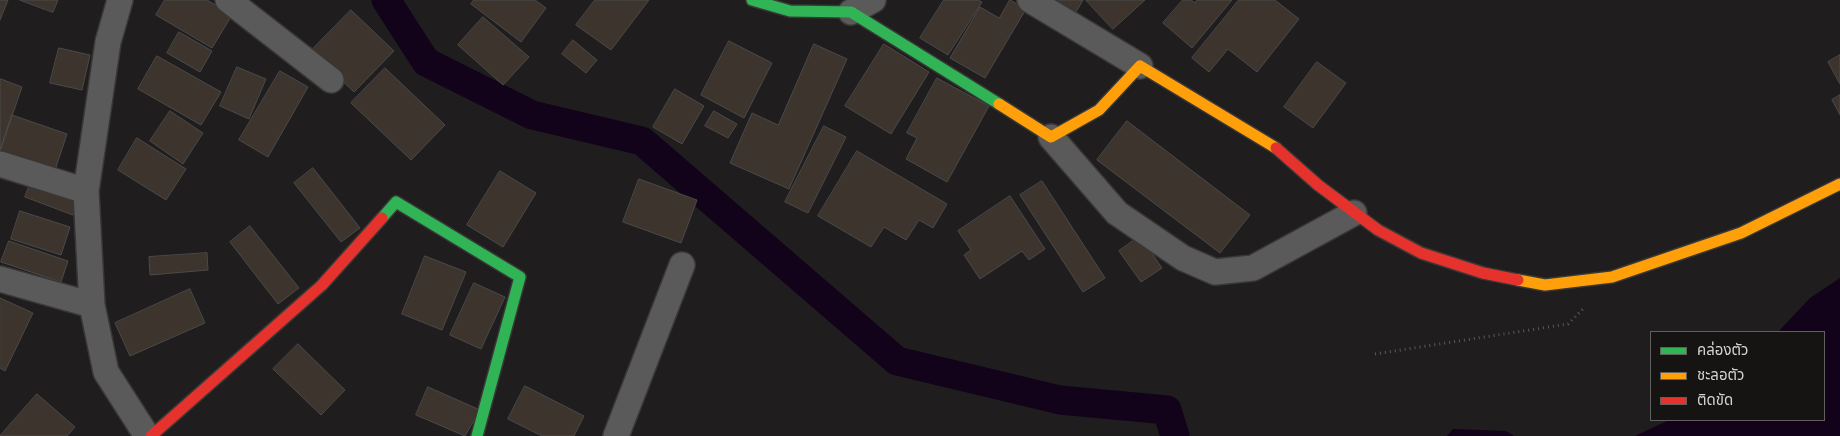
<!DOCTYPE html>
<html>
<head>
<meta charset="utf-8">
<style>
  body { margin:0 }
  #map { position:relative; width:1840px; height:436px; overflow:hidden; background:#1f1d1d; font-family:"PT Serif","Noto Sans Thai",serif }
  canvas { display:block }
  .legend { position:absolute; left:1650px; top:331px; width:175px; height:90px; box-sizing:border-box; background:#161313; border:1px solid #625f5f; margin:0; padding:6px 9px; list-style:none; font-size:15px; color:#d4d2d1 }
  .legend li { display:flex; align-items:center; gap:10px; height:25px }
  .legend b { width:25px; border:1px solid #625f5f }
</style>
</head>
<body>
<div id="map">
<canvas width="1840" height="436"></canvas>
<ul class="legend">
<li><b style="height:6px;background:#30b455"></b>คล่องตัว</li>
<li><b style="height:6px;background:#ff9f0a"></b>ชะลอตัว</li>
<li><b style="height:6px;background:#e5322d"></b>ติดขัด</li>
</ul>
</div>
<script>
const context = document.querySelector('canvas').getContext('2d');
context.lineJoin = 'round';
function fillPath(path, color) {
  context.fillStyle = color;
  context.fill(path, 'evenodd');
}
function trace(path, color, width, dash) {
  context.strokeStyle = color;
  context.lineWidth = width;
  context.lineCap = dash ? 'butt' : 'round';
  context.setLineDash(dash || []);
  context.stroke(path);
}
fillPath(new Path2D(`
  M1840,278v158h-205l34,-16h155v-88h-46l32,-34z
  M1453,429l53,2 8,5h-67z`), '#12031a');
trace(new Path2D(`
  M386,0l40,62 106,53 110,26 255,220 163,39 107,10 8,26`), '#12031a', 29);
const building = new Path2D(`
  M0,0h8l-8,20z
  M20,0h38l-5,12z
  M165,0h42l25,15 -20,33 -56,-33z
  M474,0h61l11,8 -25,34 -50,-38z
  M595,0h54l-38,50 -35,-25z
  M944,0h34l4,2 -34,53 -28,-17z
  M1010,0l16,9 -41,69 -35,-20 30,-51 19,11z
  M1057,0h26l-7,12z
  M1086,0h59l-32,29z
  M1183,0h8l4,3 2,-3h35l-40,48 -29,-25z
  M1239,0h36l24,19 -42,53 -29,-23 -19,23 -17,-14z
  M351,10l43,41 -40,41 -43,-41z
  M483,17l46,40 -26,28 -45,-40z
  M179,32l33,19 -12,21 -33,-19z
  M573,40l24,20 -11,13 -24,-19z
  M729,41l43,22 -28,55 -43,-23z
  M814,44l33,15 -58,130 -59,-26 22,-50 26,12z
  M884,44l45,28 -38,62 -46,-28z
  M59,48l31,7 -8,35 -32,-7z
  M1840,55v29l-12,-22z
  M157,56l64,36 -20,33 -63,-36z
  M1317,62l29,21 -33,45 -29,-21z
  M237,67l29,12 -17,40 -29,-13z
  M385,68l60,57 -34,35 -60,-57z
  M280,71l28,16 -40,70 -29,-17z
  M937,78l52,28 -42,76 -41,-23 11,-21 -10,-5z
  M1,79l21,8 -22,64v-70z
  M675,89l29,17 -22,38 -29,-17z
  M1840,95v20l-8,-15z
  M170,111l33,22 -20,31 -33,-23z
  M714,111l23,13 -9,14 -23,-12z
  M12,115l55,19 -14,42 -53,-18v-7z
  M1127,121l123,94 -30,38 -123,-93z
  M824,126l22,11 -38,76 -23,-11z
  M137,138l49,31 -20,31 -48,-30z
  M857,151l90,53 -14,24 -14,-8 -13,20 -22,-13 -13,20 -53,-31z
  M313,168l47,60 -19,14 -47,-59z
  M500,171l36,22 -33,54 -36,-22z
  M32,179l48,18 -7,18 -48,-18z
  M639,179l58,21 -16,43 -58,-21z
  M1042,181l63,97 -22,14 -63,-97z
  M1010,196l35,53 -16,11 -7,-9 -42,28 -16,-24 7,-5 -13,-19z
  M20,211l50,16 -9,28 -50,-16z
  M250,226l49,62 -21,16 -48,-62z
  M1140,236l22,32 -21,14 -22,-31z
  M9,241l59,20 -7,21 -60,-20z
  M207,253l1,17 -58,5 -1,-18z
  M425,256l41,16 -24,58 -40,-16z
  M474,283l31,14 -24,52 -31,-14z
  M190,289l15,34 -75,33 -15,-33z
  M0,298l33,15 -28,58 -5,-3z
  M298,344l47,46 -24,25 -48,-46z
  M525,386l59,30 -10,20h-32l-34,-17z
  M428,387l52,23 -15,26 -49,-21z
  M37,394l38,33 -8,9h-67z`);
fillPath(building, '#3c342d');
trace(building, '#4b4a4a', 1);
const street = new Path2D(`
  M120,0l-12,42 -22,149 6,114 14,67 41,64
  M228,0l103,80
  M1030,0l110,66
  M851,12l22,-12
  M1051,137l66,76 66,45 32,14 38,-4 101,-55
  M0,164l86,27
  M0,279l92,26
  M616,436l66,-171`);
const fast = new Path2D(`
  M752,0l38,11 61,1 148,92
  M382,218l14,-16 124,75 -43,159`);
const slow = new Path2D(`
  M999,104l52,33 48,-27 41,-44 136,82
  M1518,280l27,5 67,-8 129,-44 99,-49`);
const jam = new Path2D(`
  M1276,148l42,37 60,45 43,23 62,20 35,7
  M151,436l171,-151 60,-67`);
trace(street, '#393837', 28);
trace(fast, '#393837', 14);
trace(slow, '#393837', 14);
trace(jam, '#393837', 14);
trace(new Path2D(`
  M1375,354l193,-30 15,-15`), '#5a5959', 3, [1, 4]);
trace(street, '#5b5a5a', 25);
trace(fast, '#30b455', 11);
trace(slow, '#ff9f0a', 11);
trace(jam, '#e5322d', 11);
</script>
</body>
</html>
